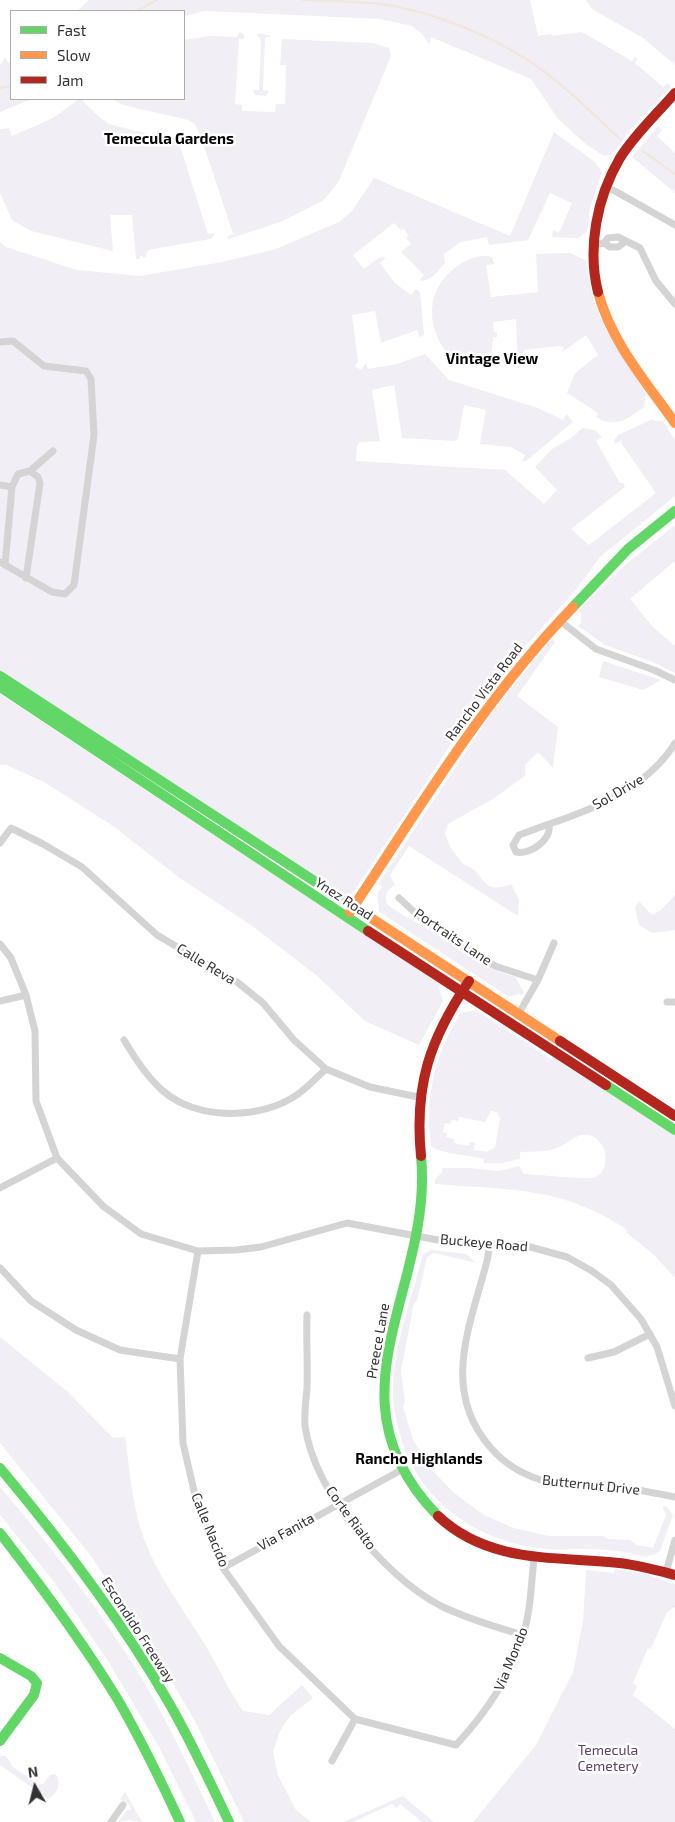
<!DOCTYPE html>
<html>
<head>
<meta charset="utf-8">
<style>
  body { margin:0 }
  #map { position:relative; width:675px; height:1822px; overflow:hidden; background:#fff; font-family:"Exo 2",sans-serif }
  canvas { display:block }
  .legend { position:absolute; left:10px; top:10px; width:175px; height:90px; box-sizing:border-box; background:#fff; border:1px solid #adadad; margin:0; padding:6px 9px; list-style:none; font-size:15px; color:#323232 }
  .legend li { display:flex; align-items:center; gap:10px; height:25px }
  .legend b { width:25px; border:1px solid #adadad }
  .north { position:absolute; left:10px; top:1762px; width:50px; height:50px; -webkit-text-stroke:4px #fff; paint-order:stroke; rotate:352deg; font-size:14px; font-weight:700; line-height:20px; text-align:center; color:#323232 }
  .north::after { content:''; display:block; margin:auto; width:18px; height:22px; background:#323232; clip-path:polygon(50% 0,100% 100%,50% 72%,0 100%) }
</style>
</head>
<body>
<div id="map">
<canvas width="675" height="1822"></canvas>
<ul class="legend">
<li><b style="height:6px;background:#63d668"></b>Fast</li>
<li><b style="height:6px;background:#ff974d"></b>Slow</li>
<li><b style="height:6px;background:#b3261e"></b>Jam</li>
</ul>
<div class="north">N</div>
</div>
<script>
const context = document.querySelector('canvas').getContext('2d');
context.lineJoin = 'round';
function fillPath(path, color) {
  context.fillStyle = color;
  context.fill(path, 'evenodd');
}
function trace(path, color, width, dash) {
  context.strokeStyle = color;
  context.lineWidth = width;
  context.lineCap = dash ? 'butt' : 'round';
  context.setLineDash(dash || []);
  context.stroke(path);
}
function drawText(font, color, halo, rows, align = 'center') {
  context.font = font + ' "Exo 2",sans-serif';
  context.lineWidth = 5;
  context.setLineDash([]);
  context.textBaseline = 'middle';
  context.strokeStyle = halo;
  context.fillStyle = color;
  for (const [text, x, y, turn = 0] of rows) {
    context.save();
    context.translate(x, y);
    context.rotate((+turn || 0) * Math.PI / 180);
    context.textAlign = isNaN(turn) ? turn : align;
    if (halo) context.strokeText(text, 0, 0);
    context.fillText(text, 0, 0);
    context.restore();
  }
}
fillPath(new Path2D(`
  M89,0h441l8,36 13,-2 1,2 30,-4 50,29 3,-4 3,2 -3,4 28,24 5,-4 3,4 -39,41 -20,27 -8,1 -17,-11 -29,-26 -27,-40 -100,-42 -2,8 -6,-10 -11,-9 -32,-7 -174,-8 -22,5v-5h-107z
  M586,0h89v65l-32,-27 -51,-29z
  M240,32l5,4 -2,3h-4l-4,65 7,1v6l33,1 1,-8h9l1,-39h-6l2,-26 91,4 16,5 2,8 -52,125 -15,19 -41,21 -54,18 -2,-2 6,-3 -31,-94 -7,-16 -7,-4 -65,-15 -11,-6h72v-59l25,-4 28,1z
  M259,33l12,3 -6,2 -2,52 6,1 -3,5 -11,-1 -2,-5h6l2,-49 -2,-4 -3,-1z
  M5,57l4,6 2,-1v37h21l-32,13v-47z
  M79,99h5l-1,2 15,15 11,8 75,19 1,1 -5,2 28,88 6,-1v3l-4,3 -62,11 -3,8 -5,-3v4h-4l-4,-44h-22l3,36 -82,-20 -19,-11 -12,-27v-64l9,-1 3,8 41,-18z
  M658,126l4,4 -5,6 18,17v40l-43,-36z
  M554,132l41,30 7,10 -12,36 -3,24 -9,6 -26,-1 1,-7 6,3 13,-30 -22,-10 -22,47 -39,5 -2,-8 -26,5 -17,12 1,9c-8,9 -13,18 -26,18l5,-6 -23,-23 10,-8 -5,-6 3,-2 -5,-7 -3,1 -7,-7 -41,32 11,14 16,-12 6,1 -6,5 15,20 16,12 5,-6 4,3 4,42 -4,4 -3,-8 -36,13 -6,-32 -23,4 6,46 -3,5 6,4 5,-7 2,6 29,-5 28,-10 24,26 89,28 25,12 4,-6 6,8 -47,39h-4l3,-6 -14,-8 -31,-3 6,-34 -22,-5 -6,34 -4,2 -52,-3 -8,-53 -22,5 8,51 -20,1 -3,4 -1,15 149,9 39,34 13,-14 -22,-23 17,-18 19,-11 11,-10 13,2 7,7 -6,4 24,42h3l2,4 -54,42 18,16 67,-52 -35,-50 1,-3 -7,4 -1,-4 4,-5 35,-16 1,2h9l12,19v56l-75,61 -25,34 -71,79 -43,59 -106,161 -4,4 -10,1 -341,-223v-430l6,5 71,23 63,6 82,-14 54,-13 63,-27 13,-11 22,-33 136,58z
  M570,253l16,7c7,64 30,84 61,136l-2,1 -1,10c-17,12 -28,22 -48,10l2,-4 -31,-20 8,-20 23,-18 -12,-20 -24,17 1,-5 -3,-1 -36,4 -6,20 -2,-51 -23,3 1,10 3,1v4h-4l-3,30 -33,-13 -4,6c-27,-28 -30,-69 3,-93 11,-8 23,-13 36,-10l2,7 -8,1 5,32 47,-5 -2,-38z
  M675,525v36l-45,38 23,28 22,19v27l-22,-11 -48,-17 -27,-19 3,-3v-10l-3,-2 45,-44z
  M552,639l3,3 -38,54 41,31 -5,41 -15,-16 -13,13 1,10 -30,22 -48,27 -3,10 5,13 14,18c23,6 15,32 47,19l8,16 -1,16 -109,-70 -19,29 5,10c-8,4 -12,12 -7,20 13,10 27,16 40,24 30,19 55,41 89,48l-1,2 8,13 -2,3 -3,-1 -10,3 -131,-86 1,-2 -2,-15 5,-7 -4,-3 115,-173z
  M603,661l58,19 -18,10 -44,-13z
  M0,694l441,291 -2,3 4,13 -24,44 -54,-24 -49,-46 -65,-50 -70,-46 -68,-53 -69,-44 -38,-17h-6z
  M675,895v35l-23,3 -13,-8 -4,-17 4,-7 13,14 9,-5z
  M476,1010l75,49 3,-3 121,80v142l-21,-23 -27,-22 -1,-4c-65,-43 -117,-39 -191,-45v-4l7,-8v-4h27l30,3 20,-5 5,8c14,0 65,7 72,3 16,-10 11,-38 -8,-42 -11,-2 -18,7 -27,11 -12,7 -28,5 -41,6v7l-18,4h-19l1,-4c-16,-5 -41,-4 -53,-13 -6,-49 3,-92 30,-133zM491,1111l6,1 3,7 -5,28 -8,5 -13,-2 1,-7 -5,-1 -1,4 -15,-3v-4l-8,-2 1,-3 -4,-2 2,-9 5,1 1,-4 7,1 1,-4 26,5z
  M432,1250l34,4 10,9 -42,-10 -7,4 -10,44 -3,2 -13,68 4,31 -2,5 11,35 16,22 1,5 23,24 30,22 30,13 35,8h55l4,3 22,1 7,5 16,3 13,-33 -3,-7v-2l4,1 6,8 -13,36c-3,2 -7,4 -10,5 -8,1 -18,-3 -26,-4 -16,-2 -33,-4 -49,-3 -77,5 -153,-36 -175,-114 -4,-15 -8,-33 -7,-49 2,-45 19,-89 30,-132z
  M0,1337l68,55 45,46 12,-1c5,34 7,69 19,102 14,38 42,74 63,109 13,22 22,43 36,63l26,4 33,-30 11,13 -23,18 -10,15 -7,21 5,23 18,35 15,12h-67l-49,-101 -46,-79 -58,-86 -91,-113z
  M0,1487c44,51 85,104 122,160 37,55 65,116 93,175h-19l-37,-75 -51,-86 -53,-78 -55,-68z
  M615,1569l30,5 30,10v23l-8,5 -16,37 -3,-1 -15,35 4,4 -4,8 42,34v93h-202l63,-77 37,-73 10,-51 3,-51 28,3z
  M0,1756h6l7,11 25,17h5l7,-9 5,-1 3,3c2,10 -1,17 -10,22l-48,-34z
  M125,1792l17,30 -13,-2 -11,2 8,-11 5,-2 -2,-5 -9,-5z
  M403,1796l31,26h-12l-22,-18 -3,4 -5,-4 -39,18h-10z`), '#f2eef5');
trace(new Path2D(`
  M303,0c29,1 62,1 91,6 59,12 122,40 167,79 21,17 40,37 59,54
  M137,11l20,-11
  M0,88l11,-2
  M643,151l32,23`), '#f1e8dd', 2.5);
trace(new Path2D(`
  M605,188l10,3 60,34
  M604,243l6,4h8l7,-5
  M593,245l11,-2 4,-5 10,-1 22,11 16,33 19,23
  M0,342l13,-1 31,25 42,5 5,8 3,56 -20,150 -9,9 -13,-2 -52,-30
  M30,471l23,-20
  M0,485l12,2 6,-13 12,-3 8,6 2,6 -14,95
  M5,565l7,-78
  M559,620l37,29 58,21 21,10
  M549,824c46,-15 100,-38 126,-81
  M549,824c3,16 -19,31 -33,28l-3,-7 6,-10z
  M0,843l11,-15 32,16 39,23 75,68 80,47 26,21 31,37 32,29 44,18 48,10
  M399,898l25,23 71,45 43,14
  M0,944l11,14 15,37 9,36 1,70 21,57 46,48 38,28 57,17 38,-1 25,-3 86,-24 107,20 69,2 44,12 25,14 19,14 30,34 16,28 18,59
  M0,1001l26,-6
  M667,1002h8
  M519,1013l19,-33 16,-37
  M124,1040c11,18 23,37 39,51 35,30 99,29 135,3 10,-7 19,-17 28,-25
  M0,1188l57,-30
  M489,1245l-1,12c-16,65 -49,131 2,190 16,19 37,30 61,36 16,3 33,2 49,2 25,2 50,7 75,12
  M198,1251l-18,108 3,84 14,61 26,64 56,78 76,73 101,26c30,-32 54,-67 67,-110 8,-24 8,-51 11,-76
  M0,1268l31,33 45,29 44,20 60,9
  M307,1315c-1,24 1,49 0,73 -1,12 -3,26 -2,38 9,65 78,150 136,180 27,13 54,21 82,29
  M588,1358l26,-6 36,-18
  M223,1568l180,-99
  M666,1572l9,-32
  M332,1761l23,-42
  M111,1822l12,-17`), '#d4d4d4', 7);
trace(new Path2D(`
  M573,607l55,-58 47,-38
  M0,676l354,231
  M0,687l368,244
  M606,1085l69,45
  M421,1156c13,132 -100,240 17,360
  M0,1468c62,74 121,151 169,235 22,38 41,79 60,119
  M0,1533c42,54 83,109 118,167 23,40 43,81 62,122
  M0,1658l31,18 6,7 -3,12 -34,46`), '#63d668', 10);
trace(new Path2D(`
  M598,292c13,50 48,90 77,131
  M354,907l206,134
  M350,912c70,-105 135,-214 223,-305`), '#ff974d', 10);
trace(new Path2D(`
  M598,292c-11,-44 -1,-95 22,-134 15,-24 37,-44 55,-65
  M368,931l238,154
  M560,1041l115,75
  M421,1156c-7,-71 9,-117 48,-175
  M438,1516c51,48 117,40 181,47 19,2 37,7 56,12`), '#b3261e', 10);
drawText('14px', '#323232', '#fff', [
  ["Rancho Vista Road",484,692,-53],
  ["Sol Drive",618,792,-30],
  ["Ynez Road",344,899,33],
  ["Portraits Lane",453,937,34],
  ["Calle Reva",206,964,31],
  ["Buckeye Road",484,1243,5],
  ["Preece Lane",378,1341,-80],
  ["Butternut Drive",591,1485,6],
  ["Corte Rialto",351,1518,54],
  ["Calle Nacido",210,1530,68],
  ["Via Fanita",286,1532,-29],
  ["Escondido Freeway",138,1630,57],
  ["Via Mondo",511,1659,-68]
]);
drawText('14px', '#5d416b', '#fff', [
  ["Temecula",608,1750],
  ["Cemetery",608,1766]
]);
drawText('bold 15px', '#000', '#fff', [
  ["Temecula Gardens",169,139],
  ["Vintage View",492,359],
  ["Rancho Highlands",419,1459]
]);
</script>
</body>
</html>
